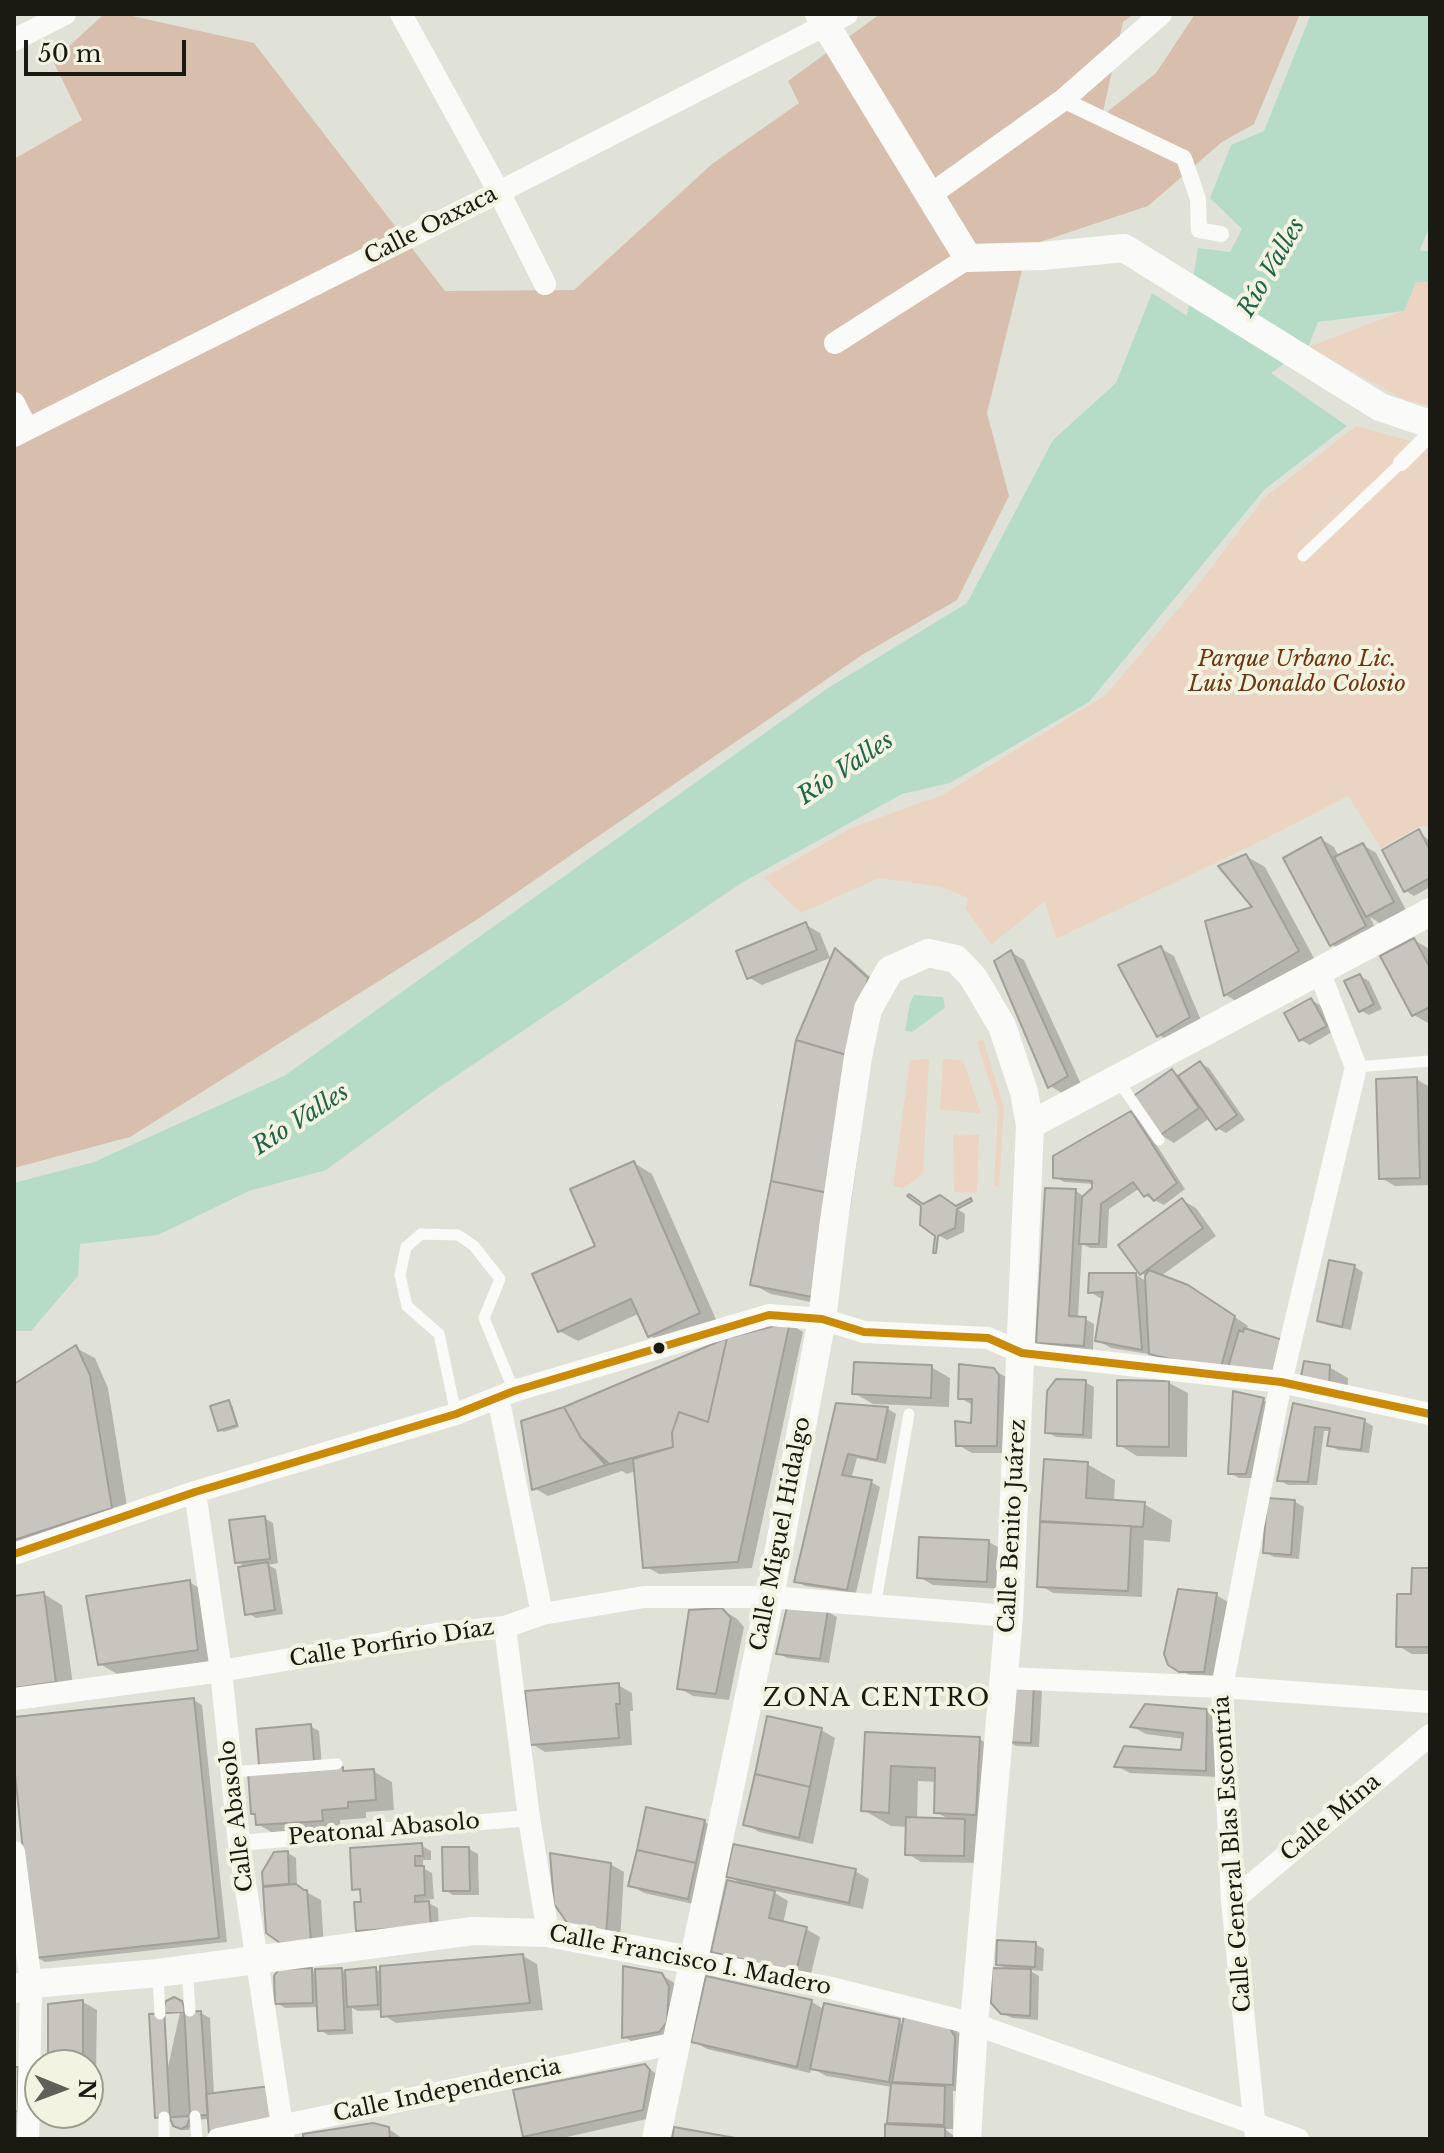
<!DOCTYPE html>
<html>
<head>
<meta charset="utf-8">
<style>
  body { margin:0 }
  #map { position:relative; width:1444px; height:2153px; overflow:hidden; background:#e1e2d7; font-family:"Libre Baskerville",serif }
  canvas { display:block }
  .frame { position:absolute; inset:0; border:16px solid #1a1a13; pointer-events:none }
  .north { position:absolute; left:24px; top:2049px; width:80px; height:80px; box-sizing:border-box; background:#f2f3e0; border:2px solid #9c9c8e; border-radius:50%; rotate:91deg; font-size:22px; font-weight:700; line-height:32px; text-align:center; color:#1a1a13 }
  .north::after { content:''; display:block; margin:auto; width:28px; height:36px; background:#606058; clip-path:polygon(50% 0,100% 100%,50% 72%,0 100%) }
  .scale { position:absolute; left:24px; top:40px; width:162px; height:36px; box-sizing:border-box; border:4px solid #1a1a13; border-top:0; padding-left:10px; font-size:24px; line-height:28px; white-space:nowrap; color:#1a1a13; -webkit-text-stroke:6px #f2f3e0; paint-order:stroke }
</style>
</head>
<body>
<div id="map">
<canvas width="1444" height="2153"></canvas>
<div class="frame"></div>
<div class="north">N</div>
<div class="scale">50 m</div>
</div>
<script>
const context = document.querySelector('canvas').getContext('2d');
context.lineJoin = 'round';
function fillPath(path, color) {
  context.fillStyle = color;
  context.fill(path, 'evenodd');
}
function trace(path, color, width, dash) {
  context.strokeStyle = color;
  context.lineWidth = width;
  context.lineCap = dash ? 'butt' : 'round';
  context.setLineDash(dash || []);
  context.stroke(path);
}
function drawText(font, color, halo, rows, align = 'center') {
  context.font = font + ' "Libre Baskerville",serif';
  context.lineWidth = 8;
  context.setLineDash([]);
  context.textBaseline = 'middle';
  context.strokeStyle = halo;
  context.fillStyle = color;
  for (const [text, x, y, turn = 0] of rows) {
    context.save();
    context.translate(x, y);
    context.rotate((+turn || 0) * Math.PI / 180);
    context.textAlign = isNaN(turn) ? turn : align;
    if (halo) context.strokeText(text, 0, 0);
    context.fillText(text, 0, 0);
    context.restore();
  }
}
fillPath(new Path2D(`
  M1416,282h14v124l-27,-7 -95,-52 95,-36z
  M1356,426l65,18 9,6v377l-10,-1 -39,22 -33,-52 -95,49 -197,94 -11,-38 -54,44 -25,-36 2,-11 -26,-11 -63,-9 -78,35 -37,-35 87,-50 91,-33 164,-100 92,-110 66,-87z
  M983,1039l21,69 -5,79 -5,-1 4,-77 -21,-67z
  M929,1059l-6,115 -19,14 -11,-2 17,-126z
  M943,1059l20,1 18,54 -41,-5z
  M953,1134l26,1 -2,58 -23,-1z`), '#ebd4c2');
fillPath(new Path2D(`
  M104,14h19l131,29 191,248 129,-1 138,-126 87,-61 -11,-22 92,-67h254l-11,8 -21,94 54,-43 39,-59h105l-46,110 -32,18 -74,64 -120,40 -41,167 22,83 -52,104 -95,55 -384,264 -348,218 -116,31v-1009l68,-39 -29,-59z`), '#d8bfad');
fillPath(new Path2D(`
  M1311,14h119v211l-10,25 10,2v30h-14l-12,29 -86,11 -10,25 -37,26 76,53 -82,63 -176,213 -139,81 -48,11 -159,88 -312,211 -105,77 -77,21 -91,44 -78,9 -2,32 -47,55h-17v-148l80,-21 190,-86 544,-388 139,-85 86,-163 63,-57 36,-90 35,23 11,-68 32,4 12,-23 -32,-31 21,-53 33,-14z
  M914,995l29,2 2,11 -33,24 -7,-1 5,-28z`), '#b6dcc8');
fillPath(new Path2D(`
  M1419,832l11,9v46l-16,9 -8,-5z
  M1321,839l13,8 5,10 24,-12 13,8 30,57 -25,14 -11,-7 8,17 -33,18 -14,-8z
  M1246,856l19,11 51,95 -72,44 -18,-11 -18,-73 47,-14z
  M806,925l14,8 10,25 -68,27 -14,-8z
  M1414,940l14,8 2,5v69l-2,1 -14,-8 -31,-58z
  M1160,948l14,8 29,69 -31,18 -13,-8z
  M836,951l13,7 32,29 -30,218 -20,101 -60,-12 -19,-10z
  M1011,952l13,8 57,124 -17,10 -14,-8z
  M1360,976l9,5 13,28 -13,6 -9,-5z
  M1311,1000l9,5 14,26 -24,14 -9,-5z
  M1200,1063l9,5 36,52 -19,13 -9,-5 -7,-10 -36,25 -13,-8 11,-63 9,4z
  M1416,1079l14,8v98l-35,1 -14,-8z
  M1131,1113l8,5 46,71 -21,16 -18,-9 -6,-8 -31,21 -2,39h-17l-8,-4 -4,74 7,1 9,5 -1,26 -46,-3 -9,-5 38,-151 9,6 9,-8v-5l-30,-2 -9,-5z
  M634,1163l18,11 66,150 -50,22 -19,-11 -11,-21 -60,27 -19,-10z
  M1182,1200l14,8 20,28 -55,40 42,19 45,31 -2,5 41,44 -122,-14 -10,-6 -44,-7 -14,-8 6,-40 -13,-8 46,-17 12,7v-5l-7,-4z
  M949,1203l16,11 -1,18 -17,8 -9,-5z
  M1355,1267l8,5 -12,58 -24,-5 -8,-5z
  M790,1324l13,8 -51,236 -93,6 -14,-8 -9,-95 -9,3 -5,-3 -74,25 -14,-8z
  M76,1348l19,10 13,30 21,131 -115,36v-168z
  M1305,1363l24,4 19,11 -1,18z
  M931,1367l19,11 -1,29 -76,-3 -19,-11z
  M993,1370l15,8 2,75h-38l-14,-8 15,-20 1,-19 -14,-8z
  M1085,1382l9,5 -2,52 -36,-2 -9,-5z
  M1169,1383l19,10 -1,64 -50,-1 -18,-11z
  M1263,1400l9,5 -17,73h-16l-9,-5z
  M228,1403l4,2 7,22 -15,5 -4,-2z
  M837,1405l51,4 8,5 -10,50 -29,-6 -6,21 20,3 9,5 -24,106 -51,-7 -8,-5z
  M1295,1406l69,15 9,5 -4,27 -31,-3 -9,-5 2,-14h-7l-7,54h-29l-9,-5z
  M1087,1464l28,16 -1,22 30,2 28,16 -2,22 -26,-2 -2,57 -89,-4 -13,-8 10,-61 -8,-4z
  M1295,1502l9,5 -5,52 -25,-2 -9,-5z
  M264,1518l9,5 5,40 -10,2 8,4 7,45 -27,4 -9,-5 -1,-46 -9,-5z
  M989,1542l14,8 -2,39 -68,-4 -14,-8z
  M1430,1570v115l-1,-31h-17l-14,-8 15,-50z
  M189,1582l19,11 8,67 -97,15 -19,-11z
  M44,1594l18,11 12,87 -60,8v-102z
  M1216,1595l14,8 -12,76 -23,-1 -25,-14z
  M722,1610l14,8 8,9 -15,73 -36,-4 -14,-8z
  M828,1612l9,5 -8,46 -42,-5 -9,-5z
  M618,1685l14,8 1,18h-3l2,34 -87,7 -13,-8z
  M1033,1686l9,5 -3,56 -23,-1 -9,-5z
  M194,1700l8,5 25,237 -182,20 -9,-5 -22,-212v-26z
  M1206,1711l14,7 -1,59 -89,-4 -13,-7 66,-13 1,-14 -38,-5 -13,-7z
  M310,1726l9,5 3,34 27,7 24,-1 19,11 2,28 -28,2v6l-26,2 1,11 -65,4 -18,-11 -1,-8 -5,-3z
  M821,1730l14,8 -22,106 -54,-12 -13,-8z
  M867,1735l112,4 28,16 -29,108 -57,-1 -13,-8v-27l-17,-1 -28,-16zM918,1781l19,1 -1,30 14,8h-33z
  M647,1810l58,12 13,8 -16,76 -58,-13 -14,-8z
  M422,1846l9,5v9h-8v8l9,5 2,26 -11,1 15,8 1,22 -72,4 -9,-5 5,-36 -9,-5z
  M469,1849l9,5 1,41h-26l-8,-5z
  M288,1853l8,5 1,29 24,13 3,48 -28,2 -25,-62 -6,-3z
  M610,1864l14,8 -4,70 -49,-17z
  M855,1871l14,8 -6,30 -93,-19 18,11 -5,23 23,5 14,8 -10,41 -83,-19 -14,-8 31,-66 -16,-9z
  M1035,1944l9,5 -1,22 -14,-1 10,6 -1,44 -26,-2 -10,-5 6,-43 -10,-6z
  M523,1956l14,8 6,46 -147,13 -13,-8v-5l-25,1 -6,-3 1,26 -25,1 -8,-5 -1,-23 -34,1 -8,-5 35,-33 5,4 25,-4 3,2 30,-3 7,4z
  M662,1975l14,9 5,46 -43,15 -14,-8z
  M708,1978l104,24 13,8 79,14 43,1 14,9 5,57h-13v38h-8l13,10h-71l11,-12 -9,-5 3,-35 -66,-11 -14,-8 -2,5 -103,-24 -14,-8z
  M83,2002l14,8 -1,65h-8v-10h-38z
  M182,2003l5,11 14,-1 9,5 4,77 67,44h-23l-48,-20 -17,1 -4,10h-7l-9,-8h-7l-9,-5z
  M644,2066l15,9 -3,42 -98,22h-27l-6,-4z
  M14,2069l17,8 -5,62h-12z
  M389,2129l14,10h-98z`), '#0003');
const building = new Path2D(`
  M1419,829l11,21v28l-26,14 -22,-42z
  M1321,837l45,89 -36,20 -47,-88z
  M1363,843l31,59 -28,15 -32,-60z
  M1246,854l53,97 -75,45 -19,-75 47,-14 -34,-41z
  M806,922l11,28 -70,29 -11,-28z
  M1414,938l16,30v39l-18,9 -32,-60z
  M1161,946l29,71 -33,20 -39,-72z
  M835,948l33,30 -18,78 -54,-16z
  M1011,950l57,126 -20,12 -54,-127z
  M1360,974l14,30 -15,8 -15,-31z
  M1311,998l16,28 -28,15 -15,-28z
  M796,1040l54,16 -17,138 -62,-13z
  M1200,1061l37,54 -21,15 -38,-54z
  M1172,1069l27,39 -40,28 -27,-39z
  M1417,1077l3,101 -41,1 -3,-100z
  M1131,1111l46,72 -23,18 -6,-7 -4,3 -11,-15 -32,22 -2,40h-20l3,-47 10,-9v-7l-39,-3v-22z
  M634,1161l66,152 -52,24 -17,-38 -73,33 -26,-58 63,-28 -25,-57z
  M771,1181l62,13 -21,103 -62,-12z
  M1045,1188l31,1 -7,127 17,1 -2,29 -48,-3z
  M909,1194l14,10 17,-9 16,11 15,-8 1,3 -15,8 -2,19 -17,8 -2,17h-3l2,-17 -15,-11 1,-19 -14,-10z
  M1182,1198l21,30 -63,47 -22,-30z
  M1329,1260l26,5 -13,62 -25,-6z
  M1149,1270l39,15 47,31 -15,55 -71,-17 -4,-78z
  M1089,1273h47l6,77 -47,-9 8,-49 -15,1z
  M790,1322l-52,240 -95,6 -10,-109 40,-12 -1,-14 7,-21 29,10 19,-84z
  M1244,1328l39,12 -9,35 -46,-7 11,-38 4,2z
  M727,1338l-19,84 -29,-10 -7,21 1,14 -67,18 -25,-27 -17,-31z
  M76,1345l14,30 22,133 -98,32v-156z
  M1304,1361l26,4 -1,22 -29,-5z
  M854,1362l78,3 -1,33 -79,-4z
  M959,1364l35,4 5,7 -2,71h-41l-1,-25 16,2 1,-24h-14z
  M1056,1379l30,1 -3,55 -38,-2 2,-42z
  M1117,1380l52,1v66l-52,-1z
  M1233,1391l31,7 -18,76h-18z
  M229,1400l8,25 -19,6 -8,-25z
  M836,1403l52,4 -11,53 -29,-6 -6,21 30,5 -25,110 -53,-8z
  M1293,1403l72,16 -4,31 -34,-4 3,-18 -15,-1 -7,55 -31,-1z
  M564,1407l17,31 28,26 -77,26 -11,-69z
  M1044,1459l44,3 -2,36 59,4 -2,25 -103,-6z
  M1267,1498l28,2 -4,55 -28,-2z
  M265,1516l5,43 -35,4 -6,-43z
  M1040,1522l91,4 -3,65 -91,-4z
  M919,1537l70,3 -2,42 -70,-4z
  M268,1562l7,48 -30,5 -7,-48z
  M1412,1568h18v79h-34l1,-53h14z
  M190,1580l8,70 -100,15 -12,-69z
  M1178,1589l39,4 -13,79h-25l-11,-7 -4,-11z
  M44,1592l12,90 -42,6v-92z
  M787,1607l41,3 -8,49 -44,-5z
  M722,1608l9,10 -15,76 -39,-5 12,-79z
  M619,1683l1,21h-4l3,34 -89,7 -5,-54z
  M1021,1684h13l-3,59 -26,-1 1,-48z
  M194,1698l25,240 -185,20 -20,-194v-47z
  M1145,1704l62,5 -1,62 -92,-4 10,-21 57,4 2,-17 -53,-6z
  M767,1716l55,12 -12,59 -55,-13z
  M311,1724l3,37 -55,5 -3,-37z
  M865,1732l115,5 -4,78 -42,-2 1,-45 -44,-2 -2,47 -28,-2z
  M343,1767v4l31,-2 2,31 -28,2v6l-26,2 1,11 -67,4 -1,-11h-4l-3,-42z
  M755,1774l55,13 -11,51 -56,-13z
  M646,1807l59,13 -9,43 -59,-13z
  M906,1817l59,2 -1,37 -59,-1z
  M422,1843l1,13h-8v10h9l1,29 -10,1v6l14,-1 2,25 -75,5 -2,-29h7l-1,-13 -8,1 -2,-42z
  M733,1844l123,25 -7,34 -123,-26z
  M442,1847h27l1,44h-27z
  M637,1850l59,13 -8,36 -60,-13z
  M288,1851l1,33 -26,2 -1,-14 12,-20z
  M550,1853l61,10 -5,73 -36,-9 -16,-23z
  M727,1880l48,11 -6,27 38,9 -11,45 -85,-20z
  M296,1884l8,6h3l4,51 -31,2 -14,-10 -3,-46z
  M997,1940l39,2 -1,25 -39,-2z
  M523,1954l7,49 -149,14 -1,-51z
  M623,1966l39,7 7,13 -2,36 -8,10 -37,6z
  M376,1967l2,38 -31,2 -2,-37z
  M312,1968l1,35 -38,1 -1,-28 5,-7z
  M342,1968l3,62 -27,1 -3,-62z
  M992,1968l39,1 -1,47 -29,-2 -10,-11z
  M706,1976l106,24 -15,67 -106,-25z
  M174,1997l8,4 2,6 6,110 -3,9 -6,3 -8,-3 -3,-8 -6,-111 2,-6z
  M83,2000v65h-35v-61z
  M824,2003l76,16 -11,63 -79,-13z
  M201,2011l7,104 -53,3 -6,-104z
  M904,2015l43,8 8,14 -2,48 -61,-3z
  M645,2064l5,6 -7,40 -120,27 -10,-47z
  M14,2067h4v44h-4z
  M891,2083l54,3 -1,39 -57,-2z
  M270,2086l6,37 -67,11 -3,-40z
  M373,2123l16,4 1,12h-87v-5z
  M885,2124l60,3v12h-60z
  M674,2127l67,12h-69z`);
fillPath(building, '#c7c5bd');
trace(building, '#a1a098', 2);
trace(new Path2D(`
  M1303,556l98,-93
  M1356,1067l74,-6
  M1117,1079l42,61
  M456,1414l-17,-80 -32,-28 -7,-31 6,-28 15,-13 37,1 16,11 26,33 -16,39 30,73
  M875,1606l34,-192
  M231,1772l106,-8
  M187,1969l3,42
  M158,1975l2,39
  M195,2116l2,23
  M164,2117v22`), '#fafbf9', 11);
trace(new Path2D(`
  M1063,100l121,58 14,41 1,31 22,4
  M1401,463l29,-29
  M239,1843l290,-25`), '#fafbf9', 16);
trace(new Path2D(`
  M401,14l98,178 46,92
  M14,40l51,-26
  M930,195l133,-95 98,-86
  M835,343l133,-85
  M14,403l13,26
  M14,436l485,-244 348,-178
  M498,1397l44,217
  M195,1492l26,179 18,172 45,296
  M14,1554l181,-62 261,-78 58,-23 255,-76 53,4 42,13 124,6 34,15 259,29 149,32
  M505,1627l24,191 19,115
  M1005,1678l217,9 208,15
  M14,1699l207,-28 215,-37 69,-7 37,-13 102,-17h126l239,19
  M14,1852l17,132 -3,155
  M1232,1901l198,-166
  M695,1961l136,27 143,36 324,115
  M218,2139l458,-96
  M1256,2139l-24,-238 -10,-214 59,-305 75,-315 -37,-96`), '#fafbf9', 22);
trace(new Path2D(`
  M819,14l149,244 74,-2 82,-8 256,159 50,17
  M1030,1125l400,-213
  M14,1989l17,-5 127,-11 315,-42 75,2 147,28
  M656,2139l114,-542 52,-278 11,-91 25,-171 10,-48 22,-39 38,-17 28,6 17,18 29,49 22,66 6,33 -21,491 -35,408 -7,115`), '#fafbf9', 28);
trace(new Path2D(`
  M14,1554l181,-62 261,-78 58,-23 255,-76 53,4 42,13 124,6 34,15 259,29 149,32`), '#cb8a04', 8);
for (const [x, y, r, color] of [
  [659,1348,7,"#1a1a13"]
]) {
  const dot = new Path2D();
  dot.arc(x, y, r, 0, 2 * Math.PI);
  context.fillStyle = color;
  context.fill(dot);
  trace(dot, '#f2f3e0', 3);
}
drawText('22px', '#1a1a13', '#f2f3e0', [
  ["Calle Oaxaca",431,226,-27],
  ["Calle Benito Juárez",1013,1526,-87],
  ["Calle Miguel Hidalgo",781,1534,-79],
  ["Calle Porfirio Díaz",392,1644,-9],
  ["Calle Abasolo",237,1816,-97],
  ["Calle Mina",1331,1818,-40],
  ["Peatonal Abasolo",384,1830,-5],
  ["Calle General Blas Escontría",1233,1854,-94],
  ["Calle Francisco I. Madero",690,1961,11],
  ["Calle Independencia",447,2091,-12]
]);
drawText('italic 22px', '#6e350f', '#f2f3e0', [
  ["Parque Urbano Lic.",1297,660],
  ["Luis Donaldo Colosio",1297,685]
]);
drawText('italic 24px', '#23634c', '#f2f3e0', [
  ["Río Valles",1272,268,-60],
  ["Río Valles",846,769,-34],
  ["Río Valles",301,1120,-33]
]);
context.letterSpacing = '2px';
drawText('24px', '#1a1a13', '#f2f3e0', [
  ["ZONA CENTRO",877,1699]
]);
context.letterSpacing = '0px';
</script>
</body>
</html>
